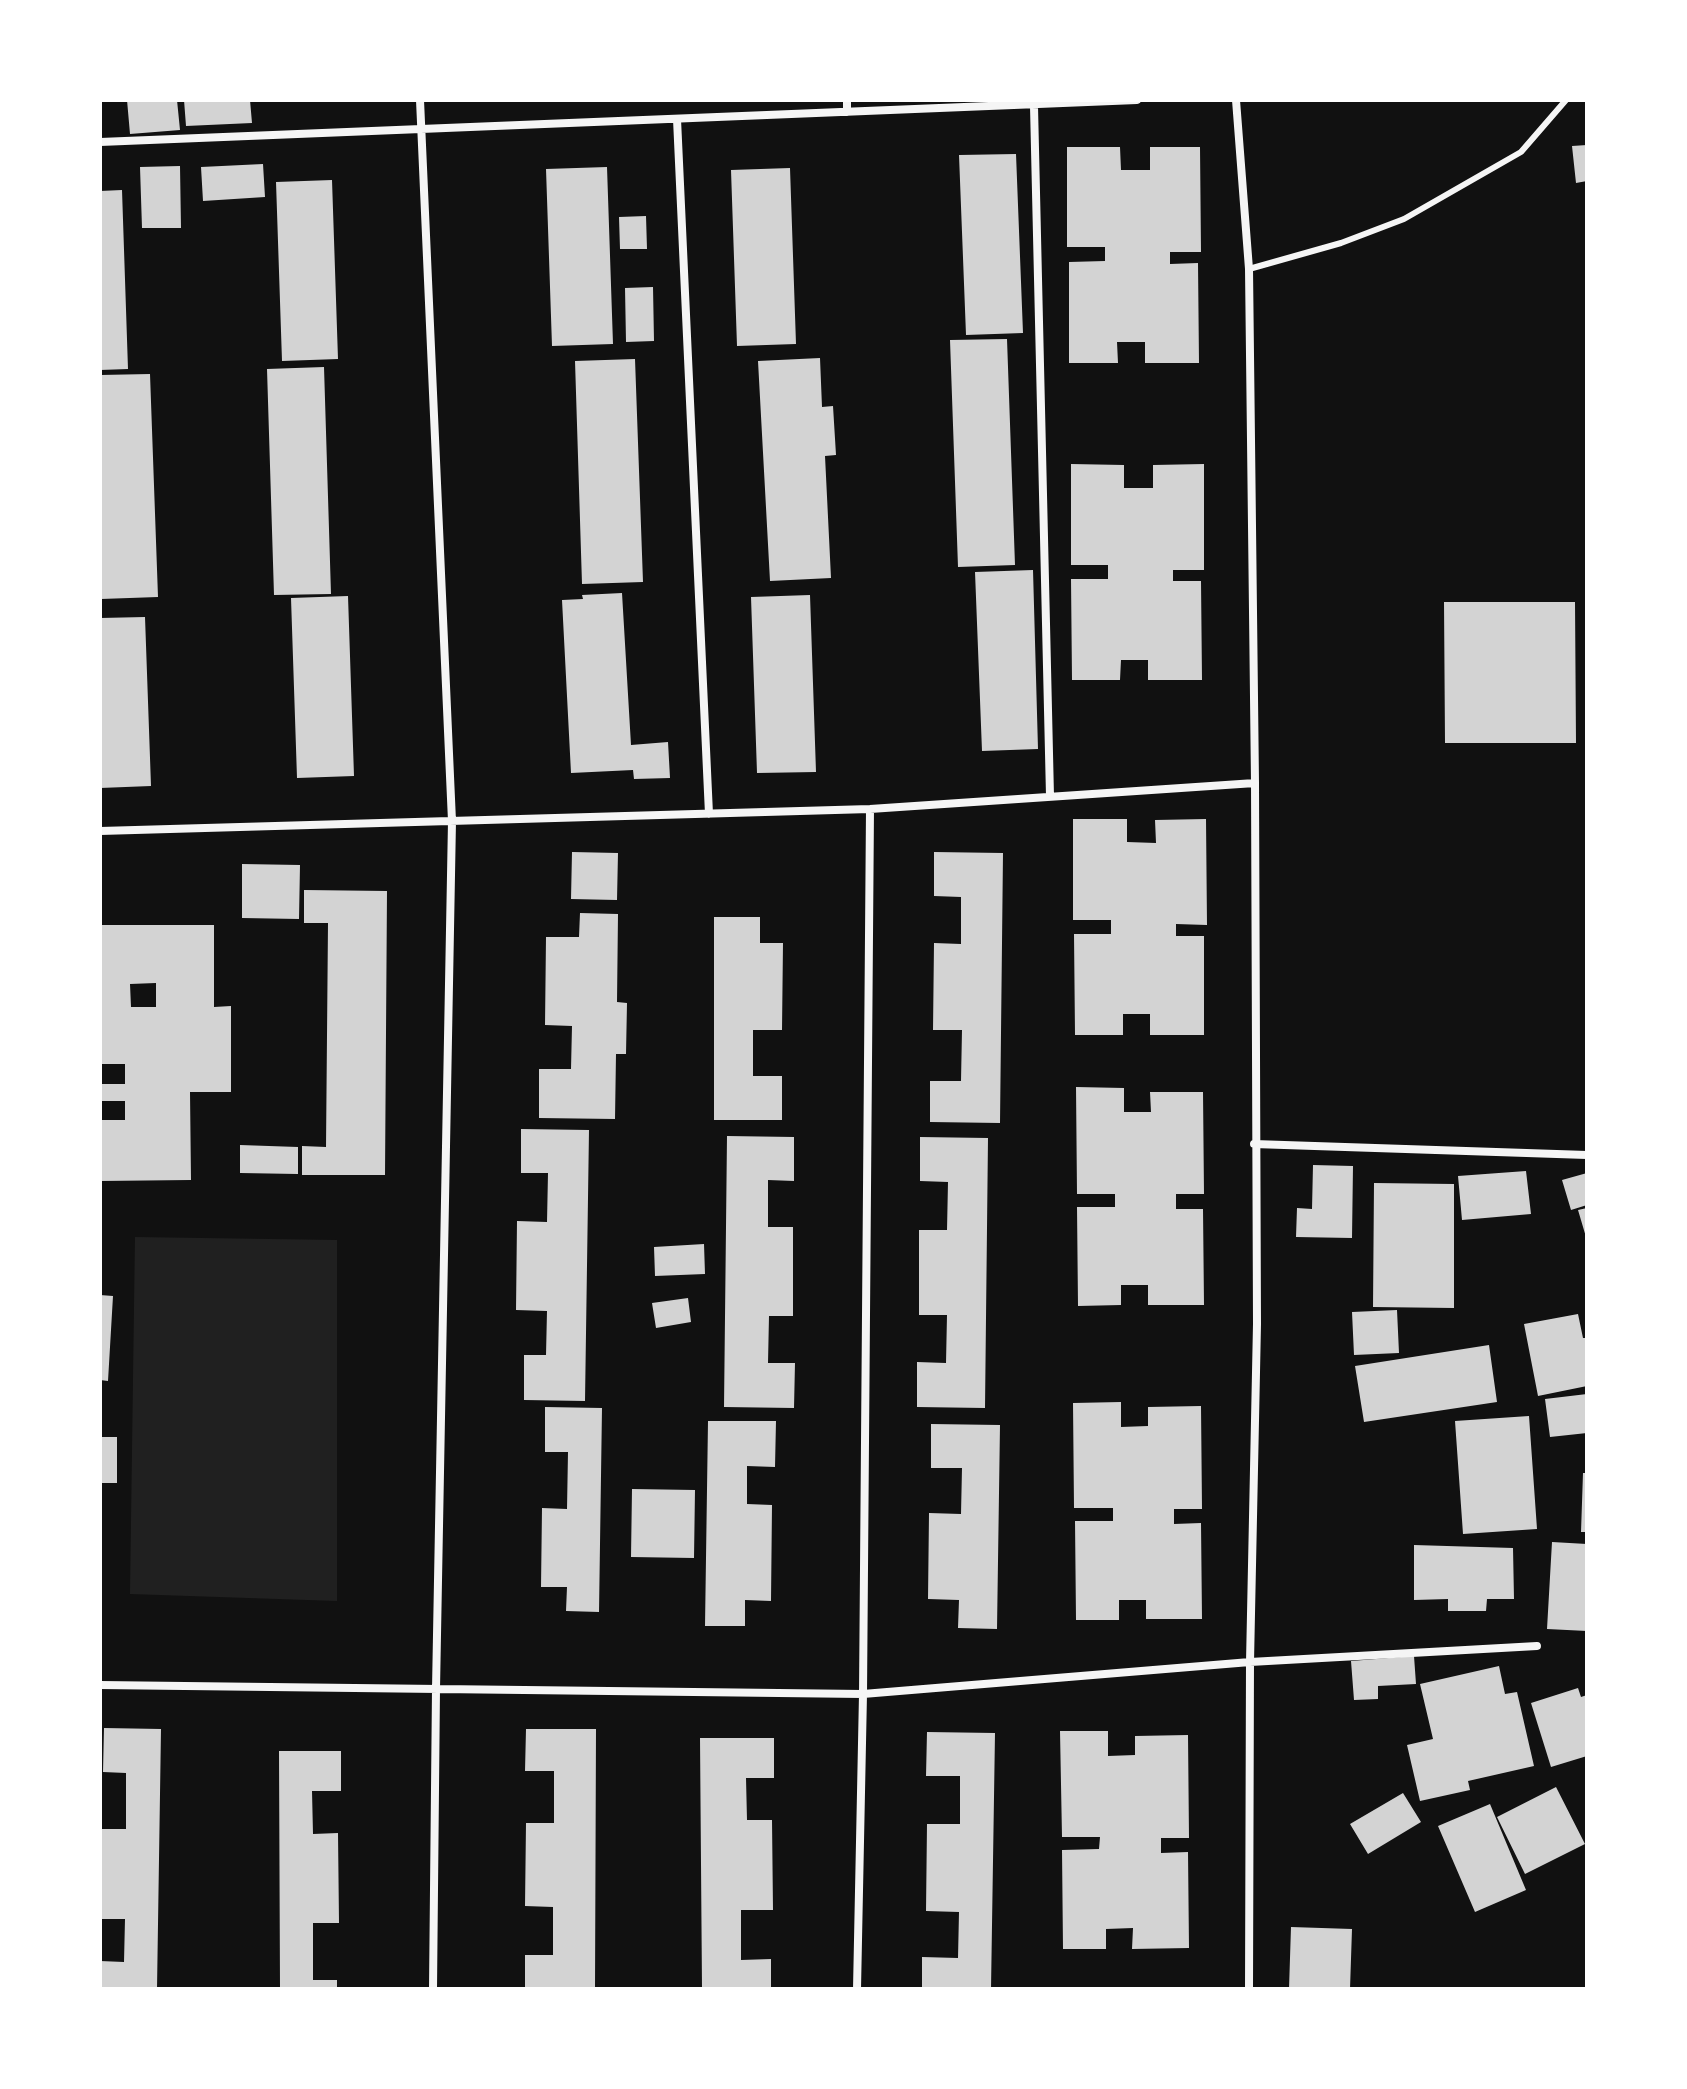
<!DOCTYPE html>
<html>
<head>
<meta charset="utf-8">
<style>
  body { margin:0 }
  #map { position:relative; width:1687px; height:2089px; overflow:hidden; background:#111; font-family:Cabin,sans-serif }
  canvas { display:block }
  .frame { position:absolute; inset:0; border:102px solid #fff; pointer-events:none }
</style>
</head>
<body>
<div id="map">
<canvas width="1687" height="2089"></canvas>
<div class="frame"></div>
</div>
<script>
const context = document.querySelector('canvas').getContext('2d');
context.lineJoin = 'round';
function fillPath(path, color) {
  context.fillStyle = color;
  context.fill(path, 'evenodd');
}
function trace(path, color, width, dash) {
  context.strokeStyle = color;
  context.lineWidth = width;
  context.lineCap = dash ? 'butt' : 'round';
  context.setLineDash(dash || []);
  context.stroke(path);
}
fillPath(new Path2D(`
  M135,1237l202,3v361l-207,-7z`), '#202020');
fillPath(new Path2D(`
  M127,100h50l3,30 -50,4z
  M184,100h66l2,23 -66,3z
  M1587,145v36l-11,2 -4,-37z
  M1067,147h53l1,23h29v-23h50l1,105h-31v12l28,-1 1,100h-54v-21h-28l1,21h-49v-101l36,-1v-14h-38z
  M1016,154l7,179 -57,2 -7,-180z
  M263,164l2,33 -62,4 -2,-34z
  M180,166l1,62h-39l-2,-61z
  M607,167l6,177 -61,2 -6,-177z
  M790,168l6,176 -59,2 -6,-176z
  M332,180l6,179 -56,2 -6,-179z
  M122,190l6,179 -28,1v-179z
  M646,216l1,33h-27l-1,-32z
  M653,287l1,54 -28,1 -1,-54z
  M1007,339l8,226 -57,2 -8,-227z
  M820,358l2,49 11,-1 3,49 -11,1 6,122 -61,3 -12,-220z
  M635,359l8,223 -61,2 -7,-223z
  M324,367l7,227 -57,1 -7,-226z
  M150,374l8,223 -57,2 -1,-224z
  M1071,464l53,1v23h29v-23l51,-1v106h-31v11h28l1,99h-54v-20h-27l-1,20h-48l-1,-101h37v-14h-37z
  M1033,570l5,179 -56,2 -7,-179z
  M622,593l9,152 37,-3 2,36 -36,1 -1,-9 -62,3 -9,-173 21,-1 -1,-4z
  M810,595l6,177 -59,1 -6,-176z
  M348,596l6,180 -57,2 -6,-180z
  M1444,602h131l1,141h-131z
  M145,617l6,169 -51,2v-170z
  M1073,819h54v23l29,1 -1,-23 51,-1 1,106 -31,-1v12h28v99h-54v-21h-27v21h-48l-1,-101h37v-14h-38z
  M572,852l46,1 -1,47 -46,-1z
  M934,852l69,1 -3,270 -70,-1v-41h31l1,-51h-29l1,-87 27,1v-47l-27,-1z
  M242,864l58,1 -1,54 -57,-1z
  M304,890l83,1 -2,284h-83v-29l24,1 2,-224h-24z
  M580,913l38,1 -1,88 10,1 -1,51h-10l-1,65 -76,-1v-49h32l1,-43 -27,-1 1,-88h33z
  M714,917h46v26h23l-1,87h-29v46h29v44h-68z
  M100,925h114v82l17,-1v86h-41l1,88 -91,1v-61h25v-19h-25v-17h25v-20h-25zM156,983v24h-25l-1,-23z
  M1076,1087l48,1v24h27l-1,-20h53l1,102h-28v15h27l1,96h-56v-20h-27v20l-43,1 -1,-99h38v-13h-38z
  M521,1129l68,1 -4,271 -61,-1v-45h22l1,-44 -31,-1 1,-89 30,1 1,-49h-27z
  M727,1136l67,1v44l-26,-1v47h25v89h-24l-1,47h27l-1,45 -70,-1z
  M920,1137l68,1 -3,270 -68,-1v-45l29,1 1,-48h-28v-85h28l1,-48 -28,-1z
  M240,1145l58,2v27l-58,-1z
  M1313,1165l40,1 -1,72 -56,-1 1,-29 15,1z
  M1526,1171l5,43 -69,6 -4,-44z
  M1587,1173v32l-16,5 -9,-30z
  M1374,1183l80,1v124l-81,-1z
  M1587,1208v29h-1l-8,-27z
  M704,1244l1,30 -50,2 -1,-29z
  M100,1295l13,1 -5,85 -8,-1z
  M688,1298l3,24 -35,6 -4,-25z
  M1397,1310l2,43 -45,2 -2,-43z
  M1578,1314l5,24h4v48l-49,10 -14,-72z
  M1489,1345l8,57 -133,20 -9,-56z
  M1587,1394v39l-37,4 -5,-38z
  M1121,1402v25l27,-1v-19l53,-1 1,103h-28v15l27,-1 1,96h-56v-19h-27v20h-43l-1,-99h38v-13h-39l-1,-105z
  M545,1407l57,1 -3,204 -33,-1 1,-24h-26l1,-79 25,1 1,-57h-23z
  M1529,1416l8,113 -74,5 -8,-113z
  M708,1421h68l-1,46 -28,-1v38l25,1 -1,96 -26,-1v26h-40z
  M931,1424l69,1 -3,204 -39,-1 1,-28 -31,-1 1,-86 32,1 1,-46h-31z
  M100,1437h17v46h-17z
  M1583,1473h4v59h-6z
  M632,1489l63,1 -1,68 -63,-1z
  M1552,1542l35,2v87l-40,-2z
  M1414,1545l99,3 1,51h-27l-1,12h-38v-12l-34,1z
  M1414,1656l2,28 -38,2v13l-24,1 -3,-39z
  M1499,1666l6,28 12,-2 17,74 -66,15 2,9 -50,11 -13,-56 26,-6 -13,-55z
  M1578,1688l3,9 6,-2v61l-36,11 -20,-64z
  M104,1728l57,1 -4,260h-57v-28l24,1 1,-43h-25v-90h26v-56l-23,-1z
  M526,1729h70l-1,260h-70v-34h28v-48l-28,-1 1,-83h28v-52h-29z
  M1060,1731h48v25l27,-1v-19l53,-1 1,103h-28v15l27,-1 1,96 -57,1 1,-21 -27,1v20h-43l-1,-99 37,-1 1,-12h-38z
  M927,1732l68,1 -4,256h-69v-32l36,1 1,-46 -33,-1 1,-87h33v-48h-34z
  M700,1738h74v40h-28l1,42h25l1,90h-32v50l30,-1v30h-69z
  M279,1751h62v40h-29l1,43 25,-1 1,90h-26v57h24v9h-57z
  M1556,1787l29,57 -60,30 -28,-57z
  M1403,1793l18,29 -53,32 -18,-30z
  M1490,1804l36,86 -51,22 -37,-86z
  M1291,1927l61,2 -2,60h-61z`), '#d3d3d3');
trace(new Path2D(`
  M1249,269l92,-26 63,-24 117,-67 45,-52`), '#f5f5f5', 6);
trace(new Path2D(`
  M420,100l32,721 -16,868 -3,300
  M847,100v12
  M1236,100l13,169 6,514 2,541 -7,338 -1,327
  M1034,106l16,690
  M677,119l32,695
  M100,142l1037,-42
  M100,831l770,-22 385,-26
  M1254,1144l333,11
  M100,1685l763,9 387,-32 287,-16
  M857,1989l6,-295 7,-885`), '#f5f5f5', 8);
</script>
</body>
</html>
